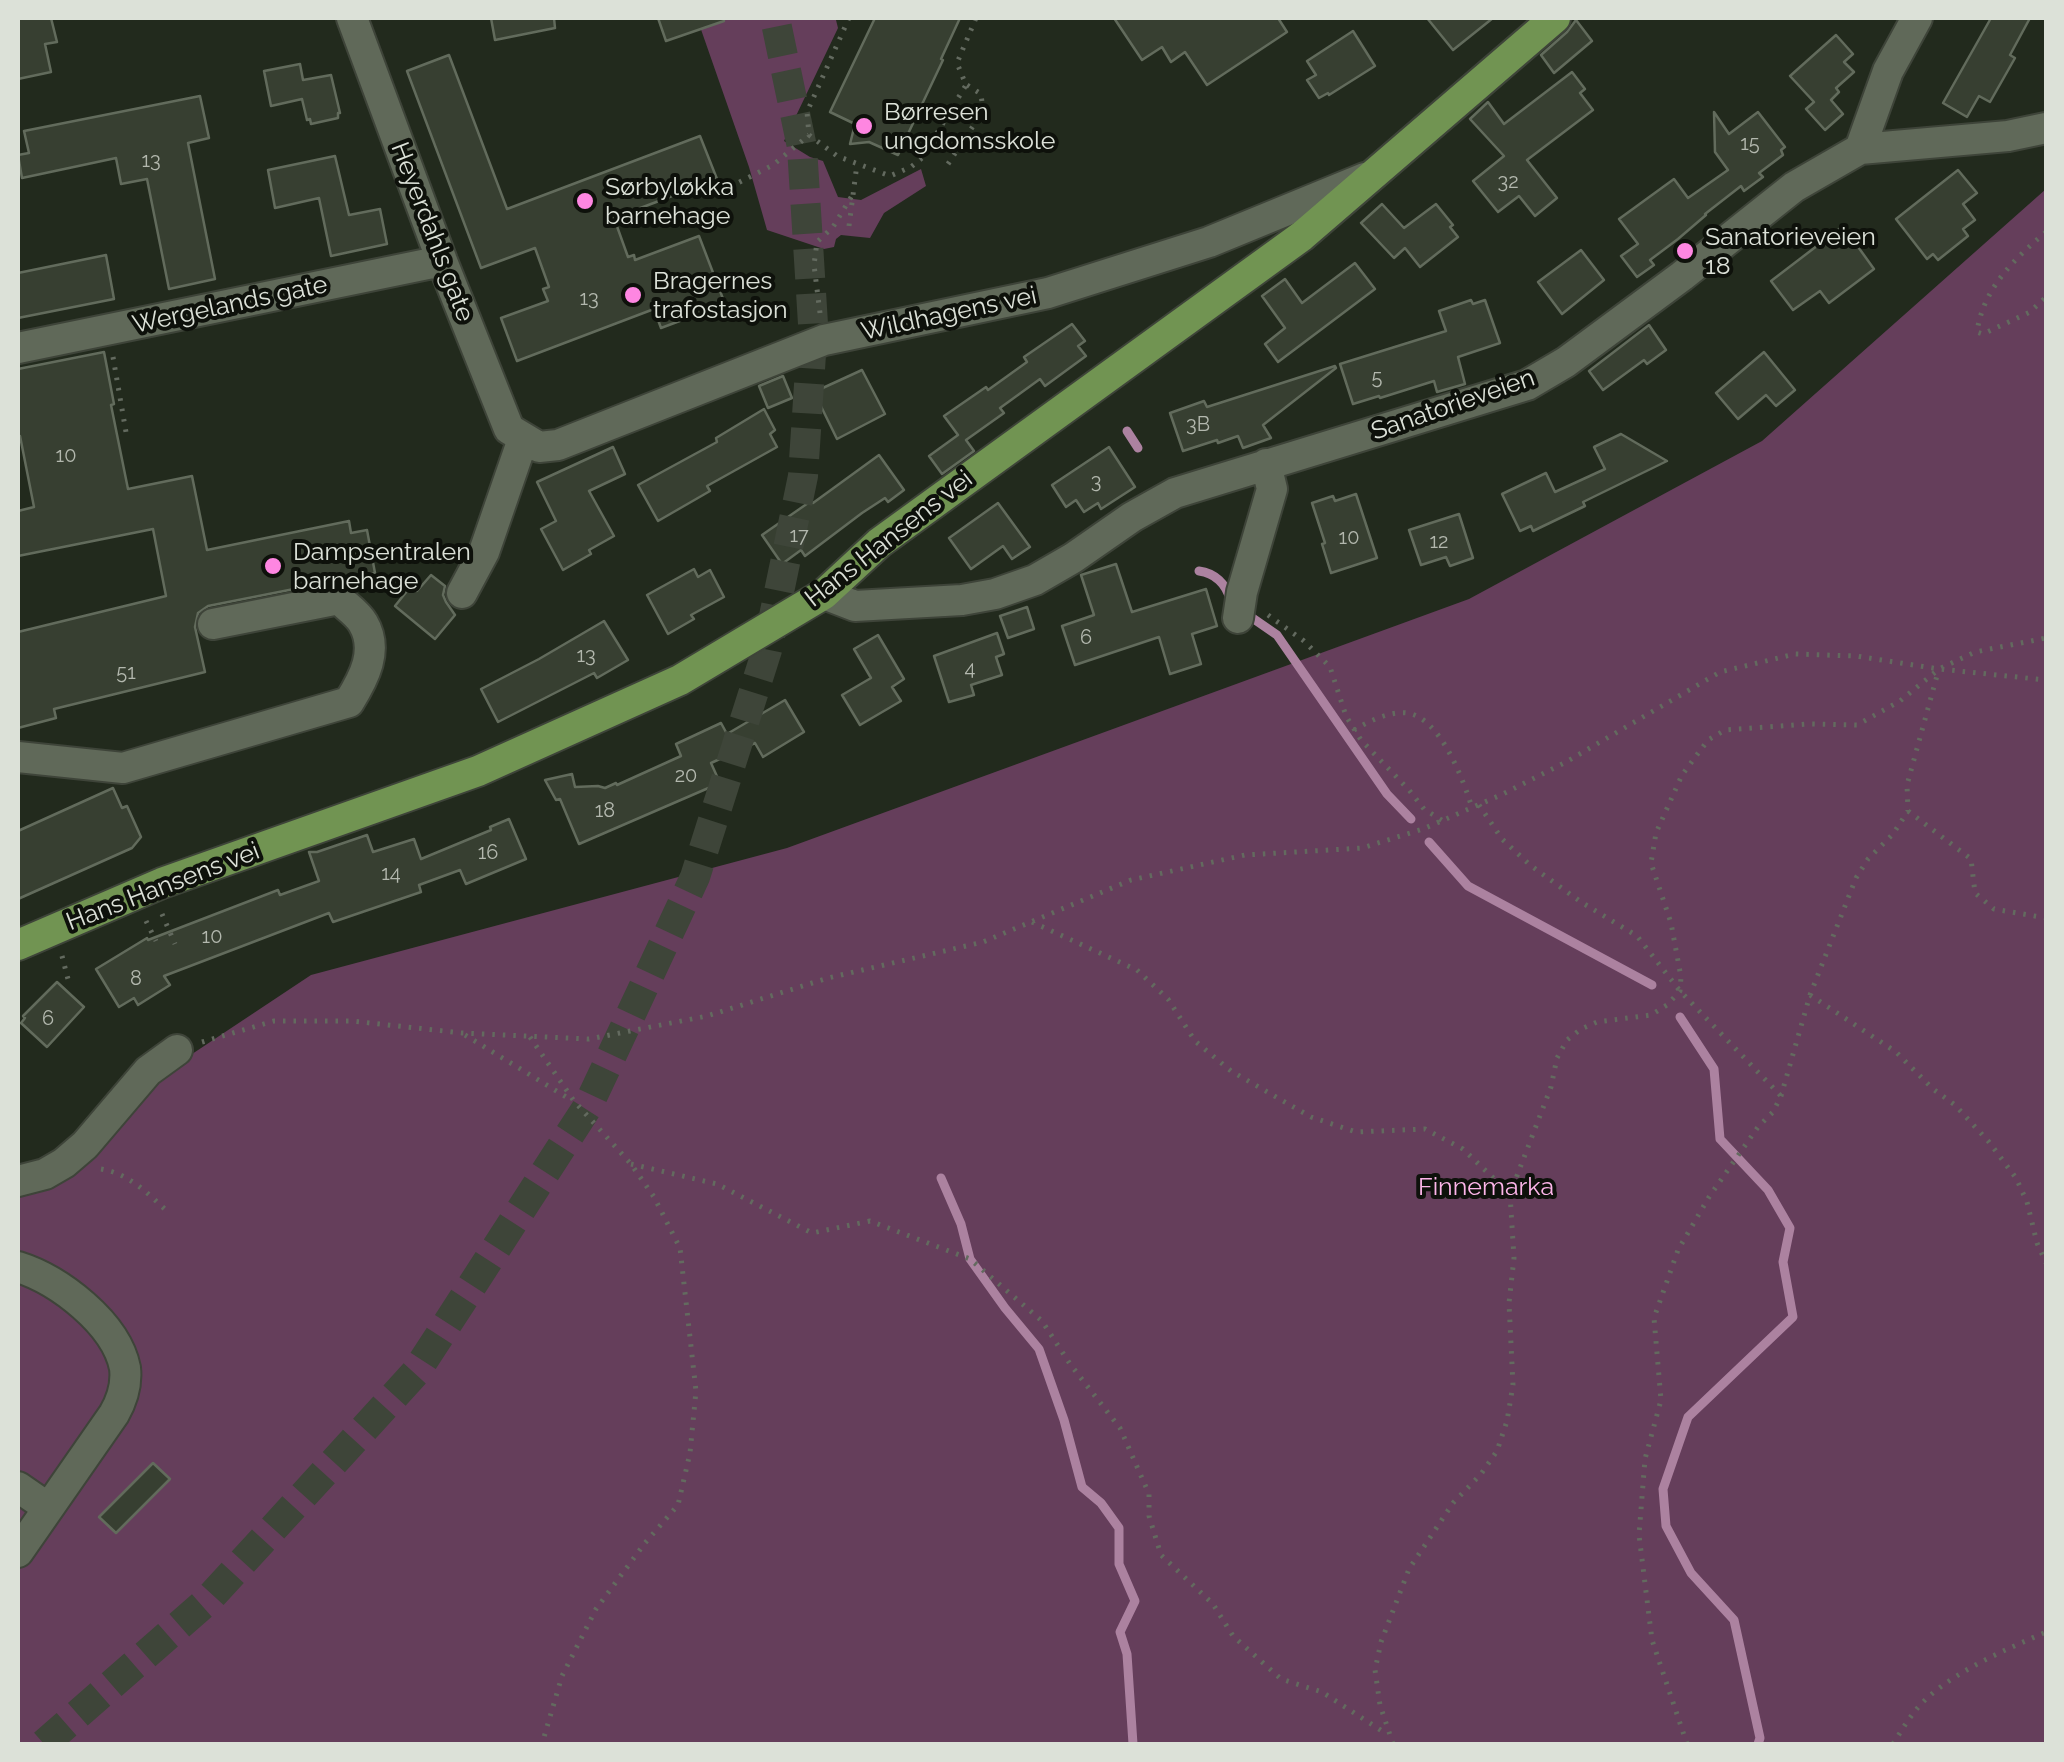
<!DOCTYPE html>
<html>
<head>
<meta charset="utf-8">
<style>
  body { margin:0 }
  #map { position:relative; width:2064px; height:1762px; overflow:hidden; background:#222a1d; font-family:Raleway,sans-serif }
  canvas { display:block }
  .frame { position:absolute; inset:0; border:20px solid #dce1d8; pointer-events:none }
</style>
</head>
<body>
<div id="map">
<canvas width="2064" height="1762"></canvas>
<div class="frame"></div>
</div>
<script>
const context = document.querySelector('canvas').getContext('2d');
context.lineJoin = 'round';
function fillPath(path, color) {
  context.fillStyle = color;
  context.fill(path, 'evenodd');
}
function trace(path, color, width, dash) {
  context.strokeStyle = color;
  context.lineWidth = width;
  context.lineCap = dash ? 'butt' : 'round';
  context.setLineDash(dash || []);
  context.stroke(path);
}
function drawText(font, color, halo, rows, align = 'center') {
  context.font = font + ' Raleway,sans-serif';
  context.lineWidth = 8;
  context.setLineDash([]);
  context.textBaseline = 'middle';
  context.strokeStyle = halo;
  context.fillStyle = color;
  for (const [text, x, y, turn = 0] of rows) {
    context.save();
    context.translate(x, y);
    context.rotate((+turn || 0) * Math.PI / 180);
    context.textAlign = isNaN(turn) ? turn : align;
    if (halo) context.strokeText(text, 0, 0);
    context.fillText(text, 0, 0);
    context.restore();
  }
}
fillPath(new Path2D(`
  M697,18h135l4,2 2,8 -54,113 26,16 13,4 15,36 23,3 60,-31 5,17 -42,27 -14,25 -29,-3 -5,4 -2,8 -10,2 -57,-19 -18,-63z
  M2046,189v1555h-2028v-561l94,-48 59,-67 140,-93 476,-127 682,-249 293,-158z`), '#653e5b');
trace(new Path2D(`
  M1127,431l11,17
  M1199,571c16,2 27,13 31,28
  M1251,617l26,18 110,159 24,25
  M1429,842l39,44 184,99
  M1680,1017l34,52 6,70 48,51 22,38 -7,34 10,55 -105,100 -25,72 3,37 25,47 43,47 26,118 -2,6
  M941,1178l20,46 9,35 35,49 34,41 25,71 18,67 19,16 18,25v36l16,37 -15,31 7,22 6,90`), '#ac82a0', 9);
const building = new Path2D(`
  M18,18h33l6,24 -12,2 6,28 -33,7z
  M491,18h63l1,10 -60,12z
  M658,18h65l1,3 -58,20z
  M875,18h85l-19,41 2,1 -45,95 -29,-13 -19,2 5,-20 -25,-12z
  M1114,18h164l9,14 -80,53 -22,-33 -14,10 -9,-15 -20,13z
  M1427,18h66l-40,32z
  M1991,18h39l-20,37 5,3 -25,44 -11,-6 -12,21 -24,-14z
  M1576,20l16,21 -38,32 -13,-18 26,-23z
  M1353,31l22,35 -46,29 -1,-2 -9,5 -12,-18 9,-5 -9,-14z
  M1836,35l17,19 -9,8 10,10 -18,16 3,4 -8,8 12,14 -18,16 -19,-21 8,-7 -24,-26z
  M449,55l58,154 193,-73 17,43 -103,39 14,39 6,-2 1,5 64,-24 26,68 -64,24 -7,-19 -137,52 -16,-43 47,-17 -5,-12 6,-2 -14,-39 -54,20 -74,-197z
  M300,64l3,16 28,-5 9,38h-2v5l-27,6 -1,-5 -3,1 -5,-21 -31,7 -7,-35z
  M1572,72l13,17 -5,4 13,17 -66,50 30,38 -22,18 -16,-20 -21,16 -25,-31 31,-25 -34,-37 18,-17 16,22z
  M200,96l9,42 -21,5 27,136 -46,10 -22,-110 -26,5 -5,-26 -94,20 -4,-23 11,-2 -5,-22z
  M1714,112l15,22 29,-22 27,35 -4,3 2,5 -24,18 4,4 -19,14 -3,-5 -36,28 1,1 -28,24 -28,21 4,5 -17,12 -16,-21 17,-12 -19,-25 55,-40 14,19 40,-28 -13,-18z
  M335,156l14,59 31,-6 7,35 -56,12 -12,-58 -44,10 -7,-38z
  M1958,170l19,23 -14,11 12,16 -12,9 5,7 -30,24 -5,-6 -6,5 -31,-40z
  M1382,204l22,24 32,-24 17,21 -3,2 8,10 -38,30 -15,-19 -11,10 -33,-35z
  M1843,226l31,43 -45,34 -9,-12 -27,19 -22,-29z
  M1581,250l23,30 -42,34 -24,-32z
  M106,255l8,44 -96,19v-45z
  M1355,263l20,26 -97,73 -13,-18 20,-16 -23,-32 23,-17 17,24z
  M1471,300l2,4 12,-4 15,43 -42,14 7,27 -28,8 -3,-11 -54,17 -1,-2 -26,8 -13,-40 106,-33 -7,-20z
  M1072,324l13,17 -7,5 8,10 -41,30 -5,-7 -40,29 4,5 -38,27 8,11 -32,23 -13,-18 29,-21 -14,-19 42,-29 2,3 39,-28 -3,-5z
  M1649,325l17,25 -19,14 -3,-4 -41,30 -14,-19z
  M104,352l10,52 -3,1 17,84 64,-13 15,74 142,-29 2,12 16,-3 8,43 -167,33 -10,7 -3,14 10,45 -151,37 2,9 -38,10v-96l148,-36 -13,-67 -135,27v-45l16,-4 -14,-71h-2v-67z
  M1764,352l31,38 -19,16 -10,-11 -28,24 -22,-26z
  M1335,366l1,2 -73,57 8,13 -28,10 -5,-12 -20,7 -1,-3 -34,11 -13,-38 34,-12 3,6z
  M862,370l23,44 -48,25 -23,-47z
  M783,376l9,22 -24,10 -9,-22z
  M764,409l11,21 -5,4 7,13 -70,39 3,5 -52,30 -20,-36 79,-43 -1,-4z
  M1621,434l46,27 -84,41 2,4 -52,25 -2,-5 -11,5 -18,-37 44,-21 9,19 50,-23 -11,-22z
  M613,447l12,27 -36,17 25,45 -25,14 2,4 -28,16 -22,-41 15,-8 -19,-39z
  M1109,447l26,40 -34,22 -3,-6 -14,9 -8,-12 -10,7 -14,-22z
  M879,455l25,35 -16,12 -3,-4 -23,15 -57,43 -4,-6 -19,14 -20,-29 49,-34 2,2z
  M1356,494l21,64 -46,15 -9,-29 3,-1 -13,-40 21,-7 2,5z
  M998,503l32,44 -18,12 -9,-13 -32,23 -22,-31z
  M1459,514l14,44 -23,8 -4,-9 -25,8 -12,-35z
  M1116,564l16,48 74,-23 11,37 -25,8 9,30 -31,10 -11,-37 -84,28 -13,-39 32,-11 -13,-40z
  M694,569l4,8 12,-7 14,27 -33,18 3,4 -26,15 -21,-39z
  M431,575l14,11 -2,9 3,7 9,13 -20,24 -40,-33 16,-20 6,5z
  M1027,607l7,22 -26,9 -8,-22z
  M604,621l24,39 -31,18 -3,-5 -96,49 -17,-33 58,-30z
  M997,633l7,21 -8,3 6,18 -31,10 3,10 -25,7 -15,-46z
  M878,635l26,44 -12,8 9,14 -41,24 -18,-30 29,-17 -17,-29z
  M785,700l19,32 -41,25 -8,-14 -44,20 9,20 -141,61 -19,-45 -4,1 -11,-20 27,-6 3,13 23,-1 7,2 11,-5 1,2 64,-29 -5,-12 45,-21 6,11z
  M113,788l9,20 5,-2 14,31 -9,11 -114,51v-68z
  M509,819l17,40 -60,25 -6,-14 -41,15 2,7 -88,30 -4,-9 -165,63 6,9 -32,20 -4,-7 -15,9 -23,-38 51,-31 1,2 130,-50 2,5 39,-14 -10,-29h8l50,-17 6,17 41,-13 7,20 70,-29 -1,-3z
  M57,982l27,25 -37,40 -26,-24 4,-5 -2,-2z
  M153,1463l17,16 -54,54 -17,-16z`);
fillPath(building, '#373f31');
trace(building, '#626b5c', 2.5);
trace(new Path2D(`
  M44,1744l163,-143 209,-229 172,-266 107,-229 72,-227 36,-174 10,-152 -11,-177 -27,-129`), '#3e4539', 30, [30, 15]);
const minor = new Path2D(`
  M352,18l90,243 67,168 30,18 19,-2 266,-105 224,-47 161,-51 156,-64
  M1860,149l28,-78 29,-53
  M18,348l424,-87
  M462,593l22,-41 39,-113
  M824,594l31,12 107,-6 33,-6 40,-14 38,-22 59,-41 43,-24 352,-108 39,-23 116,-86 112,-89 66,-38 148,-13 38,-8
  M1238,618l4,-26 30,-103 -6,-25
  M18,757l105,11 226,-66c15,-24 30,-52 14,-79 -5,-9 -17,-17 -24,-24l-126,25
  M18,1181l27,-7 19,-11 21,-18 63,-74 29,-21
  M18,1267c41,13 98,56 107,101 2,17 -3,32 -11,46l-96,138
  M18,1487l29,20`);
const major = new Path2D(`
  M18,945l144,-62 316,-112 202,-91 144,-86 55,-51 423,-307 253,-218`);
trace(minor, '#3e4439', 34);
trace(major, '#3e4439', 34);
trace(new Path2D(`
  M849,18l-42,94 2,23 28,21 53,20 21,-9 11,-9 44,-73 -9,-22 19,-45
  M948,164l35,-53 -2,-17 -14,-9
  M730,187l43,-22 36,-30
  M849,226l8,-62
  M2046,232c-32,27 -63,57 -69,100l6,2 47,-22 16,-15
  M820,313l-6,-48 3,-23 16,-15 20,-33
  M113,357l14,81
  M1268,615l36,26 26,26 16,49 15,24 48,50 15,19 19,12
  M1354,730c15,-9 36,-19 53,-17 33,4 57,68 65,95
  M1479,805l23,34 28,26 51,37 56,34 43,55 101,105
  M1908,811l63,48 4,34 19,16 52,9
  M162,914l13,30
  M146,921l10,20
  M1032,922l105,48 31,29 27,42 36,30 80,46 45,15 69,-3 38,20 47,45
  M62,956l7,27
  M1810,995l86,57 37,37 22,16 34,37 27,36 11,24 10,41 9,20
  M465,1035l106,65
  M530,1037l44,64 57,63 23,33 26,51 16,143 -6,62 -12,52 -33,38 -49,66 -34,67 -20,68
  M202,1042l72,-21h78l110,12 127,6 118,-23 121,-38 155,-36 148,-62 114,-25 117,-7 61,-19 80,-35 63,-32 154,-90 75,-18 61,2 83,13 107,11
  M631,1164l86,20 95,49 58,-12 100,38 72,62 28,43 50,64 29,66v22l12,39 52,49 20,32 48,43 41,13 63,41
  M101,1169c29,5 46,24 67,43
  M1393,1744l-13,-39 -5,-35 6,-28 28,-73 44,-66 28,-29 16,-23 10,-30 6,-36 -4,-82 5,-45 -4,-64 41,-107 6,-29 10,-18 14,-11 16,-7 54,-7 16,-10 13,-14 1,-14 -10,-54 -20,-60 5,-30 26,-58 26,-35 17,-10 84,-6 48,1 43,-24 39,-32 36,-17 71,-14
  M1687,1744l-35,-104 -13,-105 6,-76 16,-59 -7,-82 24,-68 31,-53 49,-70 15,-15 8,-16 29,-101 46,-117 12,-19 25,-25 15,-23 -1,-26 31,-113
  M1893,1744c7,-11 14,-23 22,-33 29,-36 90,-61 131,-79`), '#636a5f', 5, [2.5, 8]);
trace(minor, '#606959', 30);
trace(major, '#719452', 30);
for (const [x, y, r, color] of [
  [864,126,10,"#fe86e1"],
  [585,201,10,"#fe86e1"],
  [1685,251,10,"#fe86e1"],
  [633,295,10,"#fe86e1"],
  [273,566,10,"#fe86e1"]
]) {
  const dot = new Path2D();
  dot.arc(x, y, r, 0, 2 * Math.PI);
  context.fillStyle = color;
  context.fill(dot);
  trace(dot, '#0e110b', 4);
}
drawText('20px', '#b3b8ae', null, [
  ["15",1750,144],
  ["13",151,161],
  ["32",1508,182],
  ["13",589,299],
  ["5",1377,378],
  ["3B",1198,425],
  ["10",66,456],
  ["3",1096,482],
  ["17",799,536],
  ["10",1349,538],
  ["12",1439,542],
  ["6",1086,638],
  ["13",586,656],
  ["4",970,669],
  ["51",126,673],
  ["20",686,776],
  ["18",605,811],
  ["16",488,853],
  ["14",391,874],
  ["10",212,937],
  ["8",136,979],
  ["6",48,1019]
]);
drawText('25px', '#dce1d8', '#0e110b', [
  ["Børresen",884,112],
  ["ungdomsskole",884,141],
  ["Sørbyløkka",605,187],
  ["barnehage",605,216],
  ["Sanatorieveien",1705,237],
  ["18",1705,266],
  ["Bragernes",653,281],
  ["trafostasjon",653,310],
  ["Dampsentralen",293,552],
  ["barnehage",293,581]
], 'left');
drawText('25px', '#dce1d8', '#0e110b', [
  ["Heyerdahls gate",432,232,69],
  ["Wergelands gate",230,305,-12],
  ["Wildhagens vei",949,314,-12],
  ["Sanatorieveien",1453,405,-19],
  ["Hans Hansens vei",889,539,-38],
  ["Hans Hansens vei",163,887,-21]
]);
drawText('25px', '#fdb5e9', '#0e110b', [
  ["Finnemarka",1486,1187]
]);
</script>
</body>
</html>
